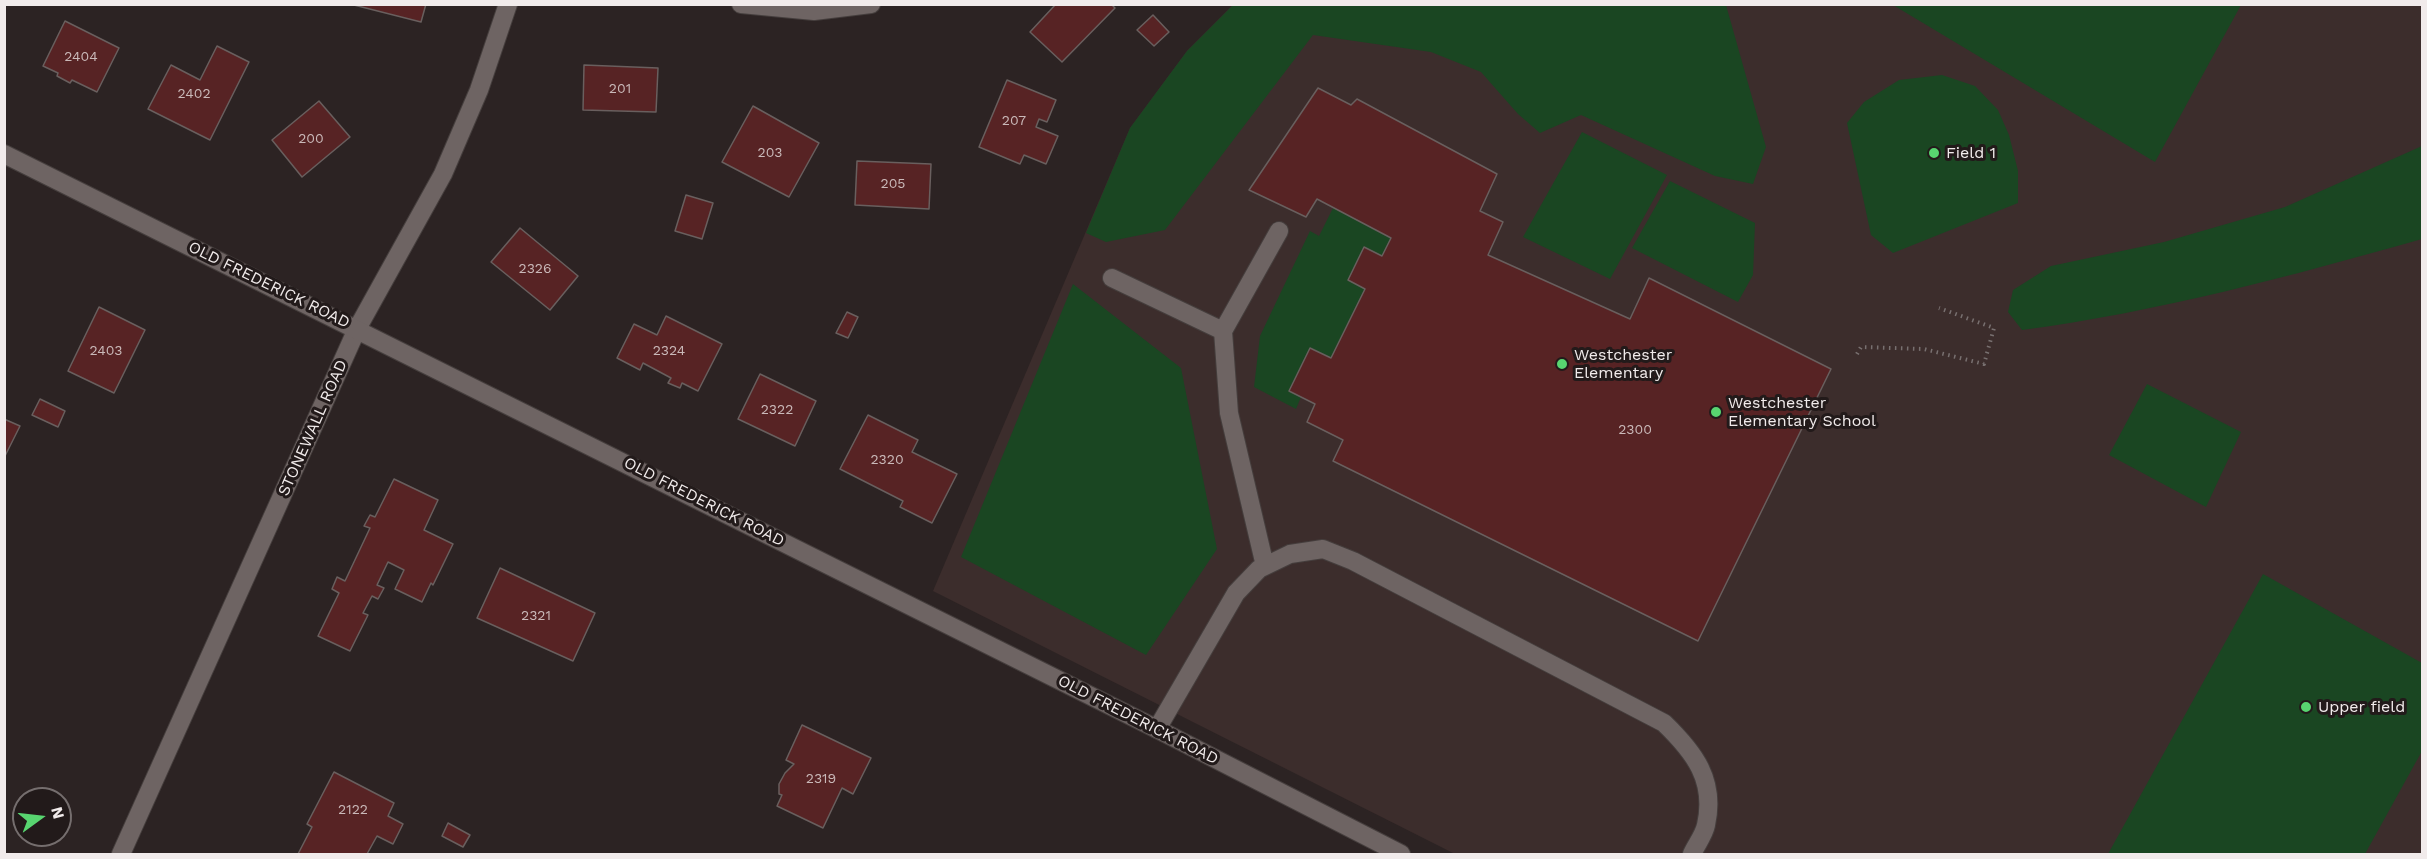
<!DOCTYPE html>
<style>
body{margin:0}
#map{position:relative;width:2427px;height:859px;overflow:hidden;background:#2c2323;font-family:"Work Sans",sans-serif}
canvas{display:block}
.frame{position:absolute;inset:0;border:6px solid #f1ebeb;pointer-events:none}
.north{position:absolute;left:12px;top:787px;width:60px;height:60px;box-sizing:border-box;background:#221a1a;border:2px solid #756e6e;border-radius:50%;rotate:75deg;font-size:16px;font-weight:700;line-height:24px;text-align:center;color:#f1ebeb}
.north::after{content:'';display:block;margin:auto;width:21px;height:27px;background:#58d570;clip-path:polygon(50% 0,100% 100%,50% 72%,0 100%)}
</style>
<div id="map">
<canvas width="2427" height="859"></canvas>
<div class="frame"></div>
<div class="north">N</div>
</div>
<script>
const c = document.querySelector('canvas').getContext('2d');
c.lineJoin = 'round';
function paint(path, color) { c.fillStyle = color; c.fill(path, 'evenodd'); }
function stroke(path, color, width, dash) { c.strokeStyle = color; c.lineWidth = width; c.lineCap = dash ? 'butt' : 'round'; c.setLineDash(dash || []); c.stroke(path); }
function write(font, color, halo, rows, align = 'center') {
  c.font = font + ' "Work Sans",sans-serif'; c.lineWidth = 6; c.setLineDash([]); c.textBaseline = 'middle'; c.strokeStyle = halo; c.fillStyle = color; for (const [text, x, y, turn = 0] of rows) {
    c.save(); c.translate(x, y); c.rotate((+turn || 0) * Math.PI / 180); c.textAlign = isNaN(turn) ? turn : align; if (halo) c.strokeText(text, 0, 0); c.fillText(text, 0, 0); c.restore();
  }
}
const built = new Path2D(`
 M1233,5H2422V854H1455L933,591L1130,128L1187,51Z`);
const green = new Path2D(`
 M1233,5H1726L1766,147L1753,184L1715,176L1581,115L1540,133L1518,114L1481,72L1431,52L1313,35L1165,230L1106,242L1086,233L1130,128L1187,51Z
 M1893,5H2241L2155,162Z
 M1942,75L1975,86L1998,110L2009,135L2018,171V203L1893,253L1871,235L1847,123L1864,102L1899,80Z
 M1582,132L1667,175L1610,279L1523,237Z
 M2422,146V239C2291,276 2158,312 2022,330L2008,312L2013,290L2051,266L2164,242L2285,207Z
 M1670,181L1755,223L1753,275L1738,302L1632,248Z
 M1333,208L1391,238L1382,256L1364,247L1365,289L1331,358L1310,348L1289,391L1301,397L1296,409L1254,387L1260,336L1310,231L1319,236Z
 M1073,284L1181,368L1217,549L1146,655L961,557Z
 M2147,384L2241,432L2206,507L2109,455Z
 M2263,574L2422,663V751L2365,854H2108Z`);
const building = new Path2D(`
 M350,4H426L421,22Z
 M1056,4H1111L1115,8L1062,62L1030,32Z
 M1153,15L1169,32L1154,46L1137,30Z
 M65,21L119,48L97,92L72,80L70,83L57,76L58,73L43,66Z
 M217,46L249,62L210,140L148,109L171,65L200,80Z
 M584,65L658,68L656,112L583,110Z
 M1007,80L1056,100L1047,122L1039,119L1036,127L1058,136L1046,164L1024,155L1020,164L979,147Z
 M1318,88L1351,105L1357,99L1497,174L1480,211L1503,222L1488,255L1630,319L1649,278L1831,369L1698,641L1333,461L1343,440L1307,422L1315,404L1289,391L1310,348L1331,358L1365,289L1348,280L1364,247L1382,256L1391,238L1317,199L1306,217L1249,190Z
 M319,101L350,137L302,177L272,140Z
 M753,106L819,143L789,197L722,162Z
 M857,161L931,164L929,209L855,205Z
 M686,195L713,203L702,239L675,231Z
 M520,228L578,276L550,310L491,262Z
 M99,307L145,330L114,393L68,371Z
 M847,312L858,317L848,338L836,333Z
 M666,316L722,344L698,391L682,383L680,388L668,383L671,378L643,363L640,370L617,358L634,324L657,335Z
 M760,374L816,401L795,446L738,419Z
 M40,399L65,411L58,427L32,415Z
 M868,415L918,440L912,452L957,474L932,523L900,507L903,501L840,469Z
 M4,419L20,426L4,458Z
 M394,479L438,500L424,530L453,544L433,585L431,583L422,602L395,589L404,570L388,562L377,585L384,588L378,599L372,596L363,613L368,615L350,651L318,636L339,593L332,589L337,577L345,581L370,528L364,526L370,515L375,517Z
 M500,568L595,613L573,661L477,618Z
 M802,725L871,758L853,794L842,788L823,828L777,806L782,795L779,794V784L785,773L794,764L786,760Z
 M334,772L394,803L388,816L403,824L393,844L377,836L367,854H298L312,827L307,824Z
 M448,823L470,835L463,847L442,836Z`);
const path = new Path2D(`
 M1857,354L1861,347L1924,349L1984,364L1994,328L1939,308`);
const lane = new Path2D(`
 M1112,278L1223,331
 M1265,566L1229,413L1223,331L1279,231
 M1157,729L1236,593L1259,569L1290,554L1323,549L1353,561L1664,723C1694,752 1716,780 1706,825C1704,835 1696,845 1692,854`);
const street = new Path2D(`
 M741,4L814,11L871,4
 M121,854L357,329L443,174L479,90L508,4`);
const secondary = new Path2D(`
 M4,154L1157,729L1401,854`);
const markers = [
 [1934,153,6,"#58d570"],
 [1562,364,6,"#58d570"],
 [1716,412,6,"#58d570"],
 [2306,707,6,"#58d570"]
];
const numberNames = [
 ["2404",81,57],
 ["201",620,89],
 ["2402",194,94],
 ["207",1014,121],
 ["200",311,139],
 ["203",770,153],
 ["205",893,184],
 ["2326",535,269],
 ["2403",106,351],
 ["2324",669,351],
 ["2322",777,410],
 ["2300",1635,430],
 ["2320",887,460],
 ["2321",536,616],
 ["2319",821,779],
 ["2122",353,810]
];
const poiNames = [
 ["Field 1",1946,153],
 ["Westchester",1574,355],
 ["Elementary",1574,373],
 ["Westchester",1728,403],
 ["Elementary School",1728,421],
 ["Upper field",2318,707]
];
const streetNames = [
 ["OLD FREDERICK ROAD",269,285,26],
 ["STONEWALL ROAD",313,428,-66],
 ["OLD FREDERICK ROAD",704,502,27],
 ["OLD FREDERICK ROAD",1138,720,27]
];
paint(built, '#3c2d2c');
paint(green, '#1a4622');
paint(building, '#572324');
stroke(building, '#695f5e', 1.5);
stroke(lane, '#453e3d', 20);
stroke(street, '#453e3d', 20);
stroke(secondary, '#453e3d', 20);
stroke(path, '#787070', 4, [1.5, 4.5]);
stroke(lane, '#6e6463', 18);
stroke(street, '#6e6463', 18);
stroke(secondary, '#6e6463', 18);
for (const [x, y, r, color] of markers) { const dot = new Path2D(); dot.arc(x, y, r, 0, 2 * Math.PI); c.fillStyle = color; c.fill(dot); stroke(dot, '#221a1a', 2); }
write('14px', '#cab9b9', null, numberNames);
write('16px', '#f1ebeb', '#221a1a', poiNames, 'left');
write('16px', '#f1ebeb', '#221a1a', streetNames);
</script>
